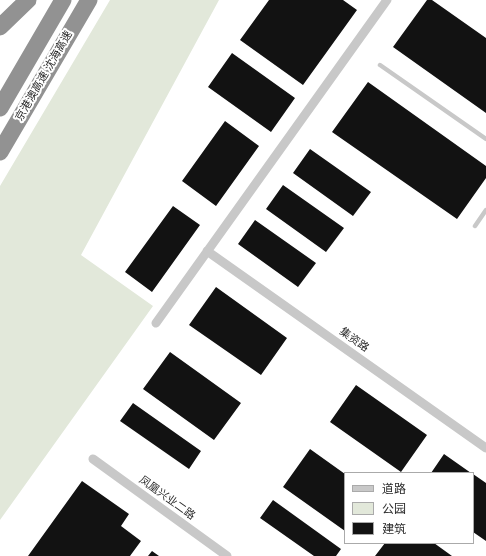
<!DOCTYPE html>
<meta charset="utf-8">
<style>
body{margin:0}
#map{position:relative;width:486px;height:556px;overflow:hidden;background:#fff;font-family:"Open Sans","Noto Sans SC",sans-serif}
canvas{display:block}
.legend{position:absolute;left:344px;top:472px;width:130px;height:72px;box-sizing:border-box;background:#fff;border:1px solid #aaa;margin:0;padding:5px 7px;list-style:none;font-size:12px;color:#2b2b2b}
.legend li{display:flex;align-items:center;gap:8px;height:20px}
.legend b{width:20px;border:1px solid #aaa}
</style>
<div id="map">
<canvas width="486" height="556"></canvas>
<ul class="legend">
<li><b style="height:5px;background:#c8c8c8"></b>道路</li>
<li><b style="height:11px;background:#e2e8da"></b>公园</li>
<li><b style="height:11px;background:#121212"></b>建筑</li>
</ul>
</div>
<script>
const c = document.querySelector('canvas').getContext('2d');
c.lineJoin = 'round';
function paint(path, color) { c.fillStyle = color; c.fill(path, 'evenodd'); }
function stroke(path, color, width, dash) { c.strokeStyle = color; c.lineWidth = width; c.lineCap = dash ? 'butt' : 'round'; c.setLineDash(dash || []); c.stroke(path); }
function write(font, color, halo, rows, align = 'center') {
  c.font = font + ' "Open Sans","Noto Sans SC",sans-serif'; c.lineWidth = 4; c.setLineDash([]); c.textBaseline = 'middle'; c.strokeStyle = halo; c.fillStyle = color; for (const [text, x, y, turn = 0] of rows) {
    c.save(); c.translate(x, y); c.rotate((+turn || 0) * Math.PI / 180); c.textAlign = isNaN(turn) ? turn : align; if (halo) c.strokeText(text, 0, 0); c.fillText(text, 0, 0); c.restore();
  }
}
const green = new Path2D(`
 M110,0H219L81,255L153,306L0,520V186Z`);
const building = new Path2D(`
 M269,0H343L357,10L303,85L240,40Z
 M427,0H432L486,38V113L393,47Z
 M232,53L295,98L271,132L208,87Z
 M368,82L486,166V178L457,219L332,132Z
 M225,121L259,146L216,206L182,181Z
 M310,149L371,192L353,216L293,173Z
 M283,185L344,228L326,252L266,209Z
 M173,206L200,225L152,292L125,272Z
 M255,220L316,263L298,287L238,244Z
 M216,287L287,338L261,375L189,325Z
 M170,352L241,403L214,440L143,389Z
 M356,385L427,435L401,472L330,422Z
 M133,403L201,451L189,469L120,421Z
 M310,449L345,474V531L283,487Z
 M444,454L471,473H431Z
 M473,474L486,483V541L473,532Z
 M82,481L129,514L121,526L141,541L130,556H28Z
 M273,500L341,549L336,556H314L260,518Z
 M385,543H434L452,556H375Z
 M152,551L159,556H148Z`);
const service = new Path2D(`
 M380,65L486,139
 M475,226L486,210`);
const minor = new Path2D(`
 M207,251L486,448
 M156,323L387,0
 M93,459L227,556`);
const motorway = new Path2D(`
 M0,27L28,0
 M0,108L63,0
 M0,152L89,0`);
const streetNames = [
 ["京港澳高速 沈海高速",44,76,-60],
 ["集资路",354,340,35],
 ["凤凰兴业二路",167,498,36]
];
paint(green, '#e2e8da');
paint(building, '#121212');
stroke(service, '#c8c8c8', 4.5);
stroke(minor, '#c8c8c8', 9);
stroke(motorway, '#929292', 17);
write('11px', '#2b2b2b', '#fff', streetNames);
</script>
